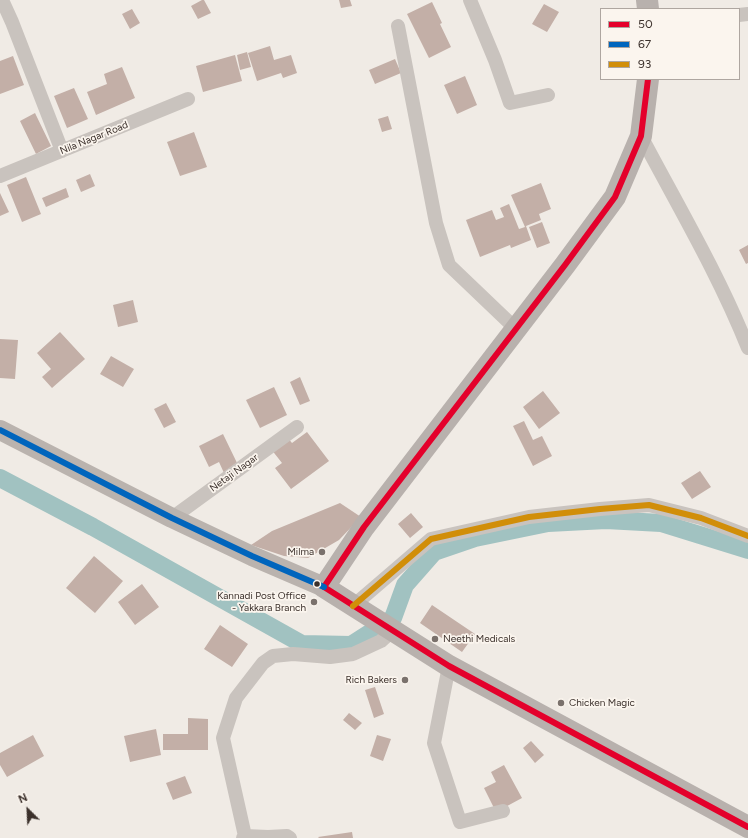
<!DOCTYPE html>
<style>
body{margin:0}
#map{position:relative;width:748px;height:838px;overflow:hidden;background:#f0ebe5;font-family:Figtree,sans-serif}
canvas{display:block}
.legend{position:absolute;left:600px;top:8px;width:140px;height:72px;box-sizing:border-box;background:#fbf5ee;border:1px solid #aea6a0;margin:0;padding:5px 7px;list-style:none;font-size:12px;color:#3b302b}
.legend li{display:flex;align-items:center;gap:8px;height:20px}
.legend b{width:20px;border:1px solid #aea6a0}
.north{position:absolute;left:8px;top:790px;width:40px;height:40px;-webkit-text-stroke:3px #fbf5ee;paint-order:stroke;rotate:336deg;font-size:11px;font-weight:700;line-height:16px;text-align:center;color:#3b302b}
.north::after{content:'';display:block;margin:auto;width:14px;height:18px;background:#3b302b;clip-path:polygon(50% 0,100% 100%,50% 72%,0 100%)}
</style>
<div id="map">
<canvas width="748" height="838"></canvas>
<ul class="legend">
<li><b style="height:5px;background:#e4002b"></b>50</li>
<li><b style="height:5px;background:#0065bd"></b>67</li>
<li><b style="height:5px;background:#d18e09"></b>93</li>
</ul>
<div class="north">N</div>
</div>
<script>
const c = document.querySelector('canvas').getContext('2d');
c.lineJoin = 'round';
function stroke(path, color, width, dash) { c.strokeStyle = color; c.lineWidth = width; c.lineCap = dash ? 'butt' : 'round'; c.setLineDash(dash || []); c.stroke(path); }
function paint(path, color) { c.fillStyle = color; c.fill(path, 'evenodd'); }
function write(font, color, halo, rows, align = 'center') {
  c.font = font + ' Figtree,sans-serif'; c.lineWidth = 3.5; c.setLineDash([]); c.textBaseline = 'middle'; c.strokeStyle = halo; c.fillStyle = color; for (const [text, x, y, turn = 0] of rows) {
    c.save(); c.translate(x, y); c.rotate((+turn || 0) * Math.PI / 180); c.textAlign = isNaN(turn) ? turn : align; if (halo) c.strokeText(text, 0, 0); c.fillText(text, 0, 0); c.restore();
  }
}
const canal = new Path2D(`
 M0,478L93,527L302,644L351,645L393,618L405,585L434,552L475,538L548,523L606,520L661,523L748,550`);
const building = new Path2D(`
 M202,0H204L211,13L198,19L191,6Z
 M339,0H350L352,6L341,8Z
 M432,2L442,23L440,24L451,47L429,58L407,14Z
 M544,4L559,12L547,32L532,24Z
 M132,9L140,23L130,29L122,14Z
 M270,46L274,60L291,55L297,73L283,78L281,73L257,81L248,53Z
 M247,52L251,67L240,70L237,55Z
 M235,55L242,81L203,92L196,66Z
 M13,56L24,85L0,94V61Z
 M395,59L401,73L375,84L369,70Z
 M122,67L135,98L96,115L87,92L107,84L104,74Z
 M465,76L477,105L457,114L444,85Z
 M74,88L88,119L67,128L54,96Z
 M35,113L51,146L36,154L20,121Z
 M388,116L392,129L382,132L378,119Z
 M194,132L207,167L180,176L167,142Z
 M90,174L95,186L81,192L76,180Z
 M26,177L41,214L22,222L7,185Z
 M541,183L551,209L539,214L541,220L526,226L531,240L511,248L510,245L480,257L466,220L492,210L496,220L504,217L500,208L509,204L519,229L525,227L511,195Z
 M66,188L69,197L46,207L42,198Z
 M0,193L9,212L0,216Z
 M542,222L550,243L537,248L529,227Z
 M748,245V263L746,264L739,250Z
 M133,300L138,322L118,327L113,305Z
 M60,332L85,359L52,388L42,377L51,369L37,353Z
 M0,339L18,340L15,379L0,378Z
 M111,356L134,369L123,387L100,374Z
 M300,377L310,401L300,405L290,382Z
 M274,387L287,415L260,428L246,400Z
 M543,391L560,413L539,429L523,407Z
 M166,403L176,422L164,428L154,409Z
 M524,421L533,440L542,436L552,456L533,466L513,426Z
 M307,432L329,461L291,489L275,468L282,463L271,449L287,437L292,443Z
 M223,434L238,465L224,473L219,462L209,467L199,446Z
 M700,471L711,487L692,499L681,483Z
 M340,503L361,517L339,540L308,558L284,556L251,545L272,531Z
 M411,513L423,527L410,538L398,524Z
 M94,556L123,581L95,613L66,588Z
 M142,584L159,607L135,625L118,602Z
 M432,605L475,634L462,652L420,623Z
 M220,625L248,644L232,667L204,649Z
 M375,687L384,714L374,718L365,690Z
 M349,713L362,723L355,730L343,720Z
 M188,718L208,719V750H163V734H188Z
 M156,729L161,755L130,762L124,736Z
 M33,735L44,756L7,777L0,765V753Z
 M377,735L391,739L383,761L370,756Z
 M531,741L544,755L535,763L523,748Z
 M504,765L522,798L496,812L484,788L496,782L491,772Z
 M185,776L192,793L173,800L166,783Z
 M352,832L353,838H319L318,837Z`);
const street = new Path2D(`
 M2,0L12,22L62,151
 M470,0L495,60L510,103L548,95
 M739,15L748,14
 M398,26L436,223L449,265L516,329
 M641,136C678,206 719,275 748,348
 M0,176L188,99
 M172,518L297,427
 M353,606L431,539L529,517L600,509L649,505L701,518L748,536
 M449,666L434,743L460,822L503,811
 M245,836L268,837L287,836L290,838
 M243,838L245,836L223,738L236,698L263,663L273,656L293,654L330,657L353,654L381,641L392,631`);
const secondary = new Path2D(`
 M0,430L172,518L252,556L324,587`);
const primary = new Path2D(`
 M647,0L648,9
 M648,79L641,136L615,197L565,265L364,527L324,587L449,666L748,827`);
const bus1 = new Path2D(`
 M648,79L641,136L615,197L565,265L364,527L324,587L449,666L748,827`);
const bus2 = new Path2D(`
 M0,430L172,518L252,556L324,587`);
const bus3 = new Path2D(`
 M353,606L431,539L529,517L600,509L649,505L701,518L748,536`);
const markers = [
 [322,552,4,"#7a716c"],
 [317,584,3.5,"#3b302b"],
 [314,602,4,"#7a716c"],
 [435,639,4,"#7a716c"],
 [405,680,4,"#7a716c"],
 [561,703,4,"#7a716c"]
];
const streetNames = [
 ["Nila Nagar Road",94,138,-22],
 ["Netaji Nagar",234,473,-36]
];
const poiNames = [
 ["Milma",314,552],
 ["Kannadi Post Office",306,596],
 ["- Yakkara Branch",306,608],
 ["Neethi Medicals",443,639,"left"],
 ["Rich Bakers",397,680],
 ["Chicken Magic",569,703,"left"]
];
stroke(canal, '#a1c2c1', 18);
paint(building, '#c3afa7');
stroke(street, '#c9c3be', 14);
stroke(secondary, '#bab3ae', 20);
stroke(primary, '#b8b1ad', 22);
stroke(bus1, '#e4002b', 6);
stroke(bus2, '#0065bd', 6);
stroke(bus3, '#d18e09', 6);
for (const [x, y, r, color] of markers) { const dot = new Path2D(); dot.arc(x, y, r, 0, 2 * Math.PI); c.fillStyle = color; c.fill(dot); stroke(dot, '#fbf5ee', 1.5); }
write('10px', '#3b302b', '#fbf5ee', streetNames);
write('10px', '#3b302b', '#fbf5ee', poiNames, 'right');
</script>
